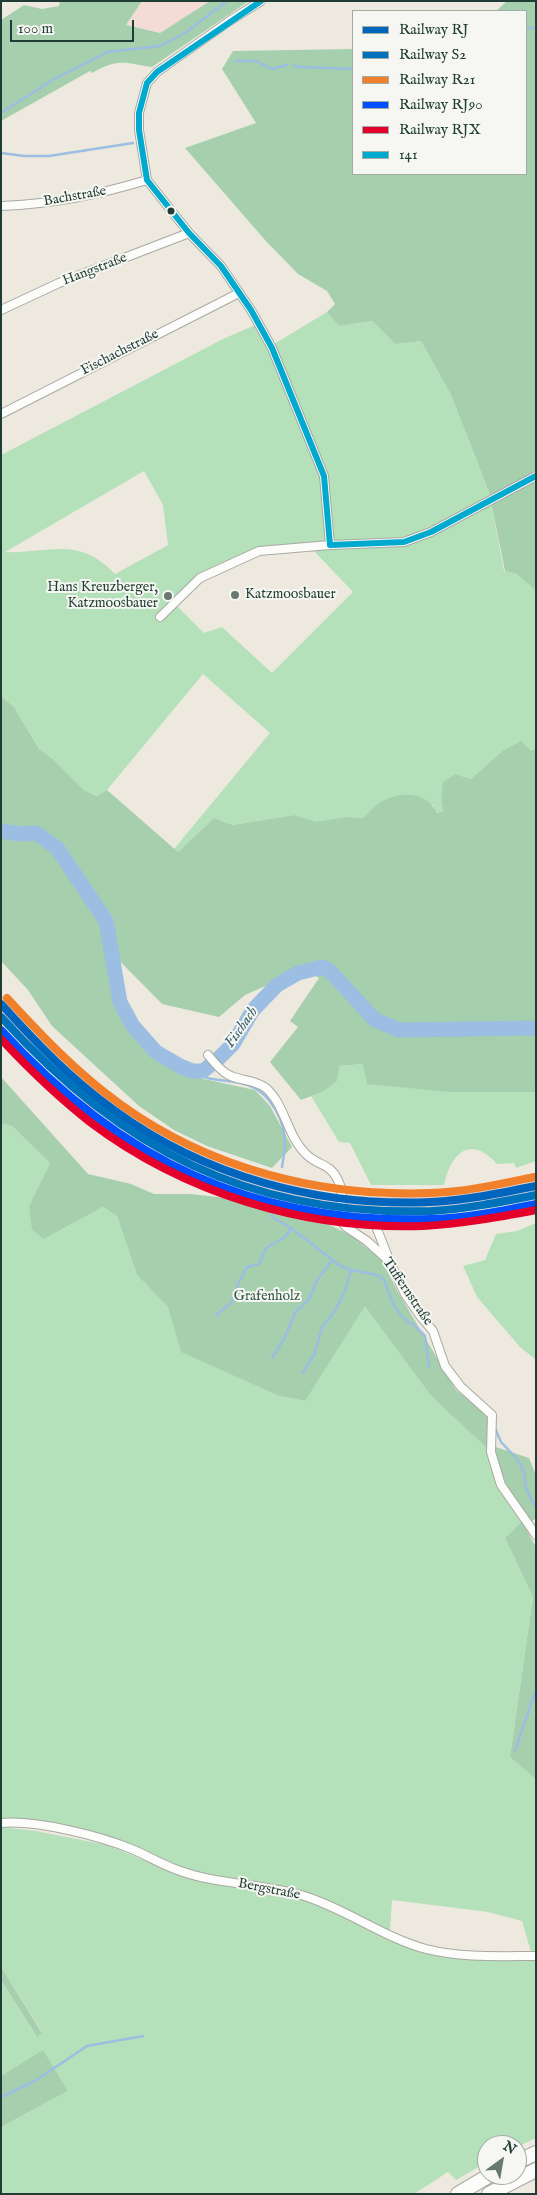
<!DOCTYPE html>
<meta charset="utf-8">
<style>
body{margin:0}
#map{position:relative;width:537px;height:2195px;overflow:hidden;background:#eee9df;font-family:"IM FELL English",serif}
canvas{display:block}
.frame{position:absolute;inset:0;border:2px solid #1f3d34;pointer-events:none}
.legend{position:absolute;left:352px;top:10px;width:175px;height:165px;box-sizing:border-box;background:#f6f6f2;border:1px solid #a0aca6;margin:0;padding:6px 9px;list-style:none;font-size:15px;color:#1f3d34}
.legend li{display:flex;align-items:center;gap:10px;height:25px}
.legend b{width:25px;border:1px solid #a0aca6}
.north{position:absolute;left:477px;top:2135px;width:50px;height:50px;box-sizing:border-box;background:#f6f6f2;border:1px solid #a0aca6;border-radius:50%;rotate:32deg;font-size:14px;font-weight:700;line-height:20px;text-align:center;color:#1f3d34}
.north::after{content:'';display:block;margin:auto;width:18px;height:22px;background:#677970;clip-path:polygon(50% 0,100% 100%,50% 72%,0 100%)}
.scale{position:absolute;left:10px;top:20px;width:124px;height:22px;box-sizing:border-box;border:2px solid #1f3d34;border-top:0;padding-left:6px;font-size:15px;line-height:18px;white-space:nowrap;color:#1f3d34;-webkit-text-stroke:4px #f6f6f2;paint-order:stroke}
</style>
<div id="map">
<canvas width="537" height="2195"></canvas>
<div class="frame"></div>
<ul class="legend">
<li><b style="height:6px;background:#0065bd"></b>Railway RJ</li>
<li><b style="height:6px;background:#0072bc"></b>Railway S2</li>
<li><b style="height:6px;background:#f0812a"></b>Railway R21</li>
<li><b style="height:6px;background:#0050ff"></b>Railway RJ90</li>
<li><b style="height:6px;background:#e4002b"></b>Railway RJX</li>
<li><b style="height:6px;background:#00a9ce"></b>141</li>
</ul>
<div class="north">N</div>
<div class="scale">100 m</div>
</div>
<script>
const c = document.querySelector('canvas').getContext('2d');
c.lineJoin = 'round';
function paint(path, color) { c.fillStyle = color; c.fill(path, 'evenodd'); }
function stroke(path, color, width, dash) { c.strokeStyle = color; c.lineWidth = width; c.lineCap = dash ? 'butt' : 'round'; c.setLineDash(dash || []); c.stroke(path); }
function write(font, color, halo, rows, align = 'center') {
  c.font = font + ' "IM FELL English",serif'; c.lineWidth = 4; c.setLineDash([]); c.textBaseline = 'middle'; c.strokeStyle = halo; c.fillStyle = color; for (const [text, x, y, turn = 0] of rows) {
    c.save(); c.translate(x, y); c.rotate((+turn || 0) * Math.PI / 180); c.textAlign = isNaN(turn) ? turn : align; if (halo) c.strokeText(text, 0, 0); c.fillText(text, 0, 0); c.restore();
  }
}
const built = new Path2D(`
 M142,1H210L160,33L126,25Z`);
const industrial = new Path2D(`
 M1,994L51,1049L95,1088L155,1130L220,1162L261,1176L336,1195L385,1197H441L495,1189L536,1179V1197L456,1212L382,1214L350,1212L335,1209L330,1210L285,1200L234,1185L186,1167L162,1155L135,1139L84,1103L28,1050L1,1021Z`);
const green = new Path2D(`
 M327,312L339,326L372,321L395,344L421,341L451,395L489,492L504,571L517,573L536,591V748L531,751L501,752L471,779L455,774L444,782L441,798L443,811L436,813L433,805L378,804L363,818L347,817L316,823L294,815L233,825L214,818L178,852L174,849L270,733L203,674L107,790L98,796L84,790L54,760L39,749L14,707L1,696V455L223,339L255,325L269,347ZM144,471L163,505L168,545L115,574C77,535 51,554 5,552ZM312,549L353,592L272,673L222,627L204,633L177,606L198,584L261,553Z
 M363,1064L451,1092H536V1161L516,1168L514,1163L497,1164C470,1134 451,1153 444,1185H371L350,1143L339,1142L311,1096L324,1091L339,1066Z
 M1,1123L12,1126L50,1163L29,1206L44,1239L103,1207L117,1216L137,1275L168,1307L182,1352L279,1396L304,1401L365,1305L431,1396L495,1456L521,1522L505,1538L533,1597L510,1757L536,1776V1953L531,1952L522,1921L488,1912L392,1900L390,1931L314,1895L212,1876L187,1869L120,1842L1,1820Z
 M536,1223V1360L520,1347L477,1297L463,1266L485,1260L496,1234L517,1231Z
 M1,1827L36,1831L107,1845L166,1869L312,1902L423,1951L536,1960V2138L517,2147V2145H487V2162L456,2180L448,2172L414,2194H1V2127L68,2091L43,2051L1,2076V1980L36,2036L42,2032L1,1967Z`);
const forest = new Path2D(`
 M60,1H142L126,25L160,33L210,1H249L152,67C123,63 119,58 92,73L90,71L1,121V20L24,5L42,9L59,6Z
 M507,1H536V591L517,574L505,571L489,492L451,395L421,341L395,344L372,321L339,326L327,312L335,304L327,291L298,274L265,240L185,148L256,123L222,69L233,51L353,49V174H526V11H496Z
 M1,696L14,707L39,749L54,760L84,790L97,796L107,790L178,852L214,818L233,825L294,815L316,822L347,817L363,818C368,814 372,807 378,804C398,791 426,790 437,813L443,811L441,798L443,782L455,774L471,779L501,752L521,741L531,751L536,748V1092H451L367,1084L363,1064L339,1066L337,1081L324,1091L301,1100L270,1062L298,1027L290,1021L319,978L304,969L245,995L219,1017L162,1004L103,944L132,1027L153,1055L190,1076L255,1090L270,1106L292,1147L272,1168L207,1146L174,1130L139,1106L52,1026L28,990L1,961Z
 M1,1077L88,1174L131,1184L154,1194H191L234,1199L295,1216L318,1219L352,1236L382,1260L398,1292L456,1390L487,1415L493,1446L529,1458L536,1475V1518L525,1527L536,1547L535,1778L510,1757L533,1597L505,1538L521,1522L495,1456L431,1396L365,1306L305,1401L279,1396L181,1352L168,1307L137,1275L117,1216L103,1207L44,1239L32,1230L29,1206L50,1163L12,1126L1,1123Z
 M1,1967L42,2033L37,2037L1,1980Z
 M43,2050L68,2091L1,2127V2076Z`);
const stream = new Path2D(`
 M526,30L532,27L536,29
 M236,61H256L272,69L287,65
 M294,65L299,67L353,69
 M1,113L51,81L107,52L160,46L185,33L227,1
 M1,153L24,156H49L133,143
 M192,1071C209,1083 228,1078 248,1085C271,1093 285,1121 285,1144C285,1151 283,1160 282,1167
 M271,1206L272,1217L291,1228L339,1265L351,1270L377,1275L384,1280L394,1306L402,1317L415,1326L425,1336L429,1367
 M216,1315L231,1303L238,1284L247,1267L259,1264L266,1248L286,1236L291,1228
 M272,1358L284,1339L296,1311L309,1300L316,1282L332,1260
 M303,1373L315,1353L322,1327L335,1311L345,1291L351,1270
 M495,1428L501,1442L517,1459L524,1472L526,1489L536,1508
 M515,1750L536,1690
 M1,2097L35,2081L87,2046L143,2036`);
const river = new Path2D(`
 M1,831L20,834L36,833L57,848L106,921L120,1002L133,1026L156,1052L180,1066L192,1071H203L219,1058L233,1044L253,1010L277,985L298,973L322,967L330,971L375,1020L399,1030L536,1028`);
const street = new Path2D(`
 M261,1L231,20L157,72L147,83L139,113V130L147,180L189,233L221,266L251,310L272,348L324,476L330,545
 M1,206C53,204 97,195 147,180
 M1,310L59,283L189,233
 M1,414L239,293
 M160,617L200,578L259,551L330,545L404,542L431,532L536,476
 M208,1055C214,1062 219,1069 227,1074C238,1081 254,1079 266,1088C285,1105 287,1135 305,1153C319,1168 331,1161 340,1185C344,1195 340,1210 340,1220L346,1227L367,1241L390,1262L405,1294L421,1317L433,1331L445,1366L461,1387L492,1415L491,1452L501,1485L536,1535
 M386,1218L379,1223L377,1229L388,1257
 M1,1823C37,1820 101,1836 134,1850C148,1856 161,1864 175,1869C215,1885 260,1883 301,1895C345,1908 384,1938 426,1949C462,1958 500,1956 536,1956`);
const highway = new Path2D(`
 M517,2162L536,2153
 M458,2194L490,2175
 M489,2194L536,2170`);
const bus1 = new Path2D(`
 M261,1L157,72L147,83L139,113V130L147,180L189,233L221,266L251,310L272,348L324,476L330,545
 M330,545L404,542L431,532L536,476`);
const rail1 = new Path2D(`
 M1,1004C36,1043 72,1080 114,1110C205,1177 319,1207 431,1202C467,1200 501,1193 536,1186`);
const rail2 = new Path2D(`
 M1,1017C120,1149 251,1217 431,1211C466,1209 501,1202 536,1195`);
const rail3 = new Path2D(`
 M7,998C42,1036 78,1074 120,1104C210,1169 320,1197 430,1193C465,1192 500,1184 534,1177`);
const rail4 = new Path2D(`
 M1,1030C120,1160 254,1225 431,1219C467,1218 501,1211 536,1204`);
const rail5 = new Path2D(`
 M1,1039C29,1069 58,1097 90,1122C184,1193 305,1230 423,1226C461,1224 499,1217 536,1210`);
const markers = [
 [171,211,4.5,"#1f3d34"],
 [235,595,5,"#677970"],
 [168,596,5,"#677970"]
];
const streetNames = [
 ["Bachstraße",75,197,-10],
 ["Hangstraße",95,270,-21],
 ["Fischachstraße",120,353,-27],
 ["Tuffernstraße",407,1292,56],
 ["Bergstraße",269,1890,11]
];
const poiNames = [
 ["Hans Kreuzberger,",158,588],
 ["Katzmoosbauer",158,604],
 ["Katzmoosbauer",245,595,"left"]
];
const parkNames = [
 ["Grafenholz",267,1297]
];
const waterNames = [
 ["Fischach",242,1028,-55]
];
paint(built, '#f3dbd6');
paint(industrial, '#dfd1d1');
paint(green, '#b5e1ba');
paint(forest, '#a6cfad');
stroke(stream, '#9bbee2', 2.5);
stroke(river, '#9bbee2', 15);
stroke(street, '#a8a9a2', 10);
stroke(highway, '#a8a9a2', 16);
stroke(street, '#fcfcfa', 8);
stroke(highway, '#fcfcfa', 14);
stroke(bus1, '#00a9ce', 6);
stroke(rail1, '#0065bd', 8);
stroke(rail2, '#0072bc', 8);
stroke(rail3, '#f0812a', 8);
stroke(rail4, '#0050ff', 8);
stroke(rail5, '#e4002b', 8);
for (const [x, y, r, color] of markers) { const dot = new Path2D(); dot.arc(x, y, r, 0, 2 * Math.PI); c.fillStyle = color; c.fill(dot); stroke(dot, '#f6f6f2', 2); }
write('14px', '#1f3d34', '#f6f6f2', streetNames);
write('14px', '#1f3d34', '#f6f6f2', poiNames, 'right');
write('14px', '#345c49', '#f6f6f2', parkNames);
write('italic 15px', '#395e69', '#f6f6f2', waterNames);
</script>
